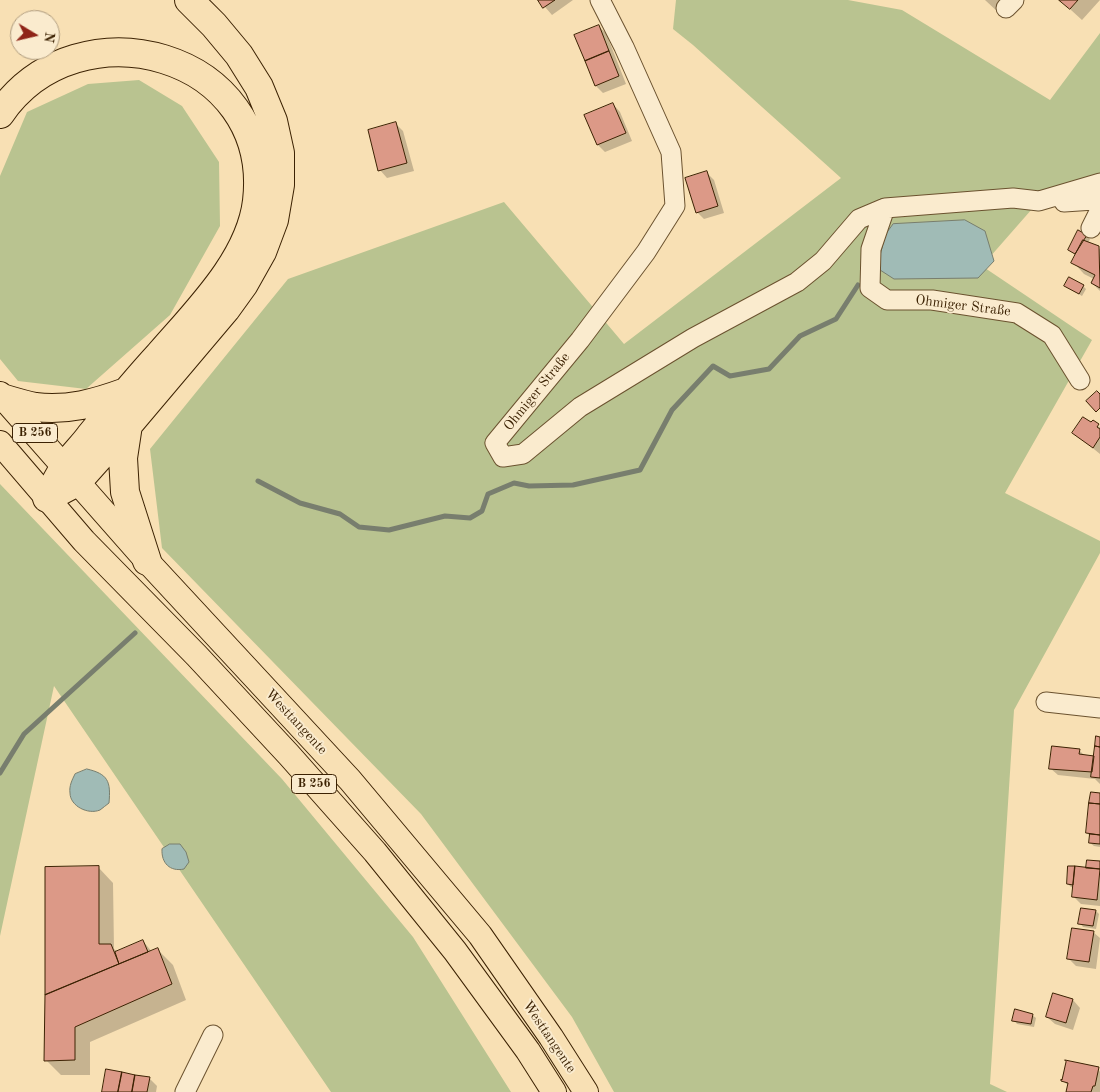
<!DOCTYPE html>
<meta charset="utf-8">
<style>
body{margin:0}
#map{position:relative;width:1100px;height:1092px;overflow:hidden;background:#f8e0b4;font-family:"Old Standard TT",serif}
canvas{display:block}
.north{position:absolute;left:10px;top:10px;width:50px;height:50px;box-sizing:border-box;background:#faebce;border:1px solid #ae9b7d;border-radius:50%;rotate:99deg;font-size:14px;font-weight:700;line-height:20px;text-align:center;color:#3c2203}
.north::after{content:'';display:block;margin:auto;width:18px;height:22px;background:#8f2418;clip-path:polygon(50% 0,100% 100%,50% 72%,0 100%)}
</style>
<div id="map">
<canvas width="1100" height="1092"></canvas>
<div class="north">N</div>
</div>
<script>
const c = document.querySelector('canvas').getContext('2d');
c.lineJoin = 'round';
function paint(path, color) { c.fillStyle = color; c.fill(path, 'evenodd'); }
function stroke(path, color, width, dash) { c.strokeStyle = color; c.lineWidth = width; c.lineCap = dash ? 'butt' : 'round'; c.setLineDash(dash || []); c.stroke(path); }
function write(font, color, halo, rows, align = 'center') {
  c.font = font + ' "Old Standard TT",serif'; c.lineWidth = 4; c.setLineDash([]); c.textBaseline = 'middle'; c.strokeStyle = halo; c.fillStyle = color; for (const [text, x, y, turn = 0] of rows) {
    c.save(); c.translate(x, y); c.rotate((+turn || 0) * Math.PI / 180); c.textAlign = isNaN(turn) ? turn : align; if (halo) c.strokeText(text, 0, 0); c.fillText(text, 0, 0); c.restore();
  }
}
const green = new Path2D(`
 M676,0H848L902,10L1050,100L1100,33V178L1039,201L982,266L1092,340L1005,493L1100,541V553L1014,710L990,1084L1007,1092H614L572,1017L421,814L162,548L150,449L288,279L504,202L624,344L841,178L693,45L673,29Z
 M139,80L182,106L219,162L220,226L170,315L86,389L18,381L0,359V176L27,112L88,84Z
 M0,484L282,779L413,937L511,1092H331L54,686L0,936Z`);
const water = new Path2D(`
 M965,220L985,231L994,261L978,278L894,279L877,268L885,235L893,224Z
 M87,769C108,774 111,781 109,803C106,805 103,808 100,810C88,815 70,806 70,793C69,786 72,780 75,774Z
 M170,844H180L186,852L189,862L184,869C170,872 161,863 162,849Z`);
const shadow = new Path2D(`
 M539,0H573L552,15Z
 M985,0H1013L1000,14Z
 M1060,0H1100L1082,20Z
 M598,26L606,33L626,84L603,93L596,86Z
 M613,104L620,112L632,141L605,152L598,145L586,116Z
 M396,124L403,131L414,171L387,178L380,170Z
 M707,173L714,180L724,213L704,219L697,212Z
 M1087,236L1090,239L1088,243L1100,249V291L1092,283L1094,279L1084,274L1073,262L1076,255L1069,250Z
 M1065,286H1083L1086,289L1082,296Z
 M1091,424L1100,427V454L1074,433Z
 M1100,738V784L1095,779L1058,775L1050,768L1079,750L1085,756L1095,757Z
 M1100,795V834L1094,833V835L1100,836V847L1094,846L1090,843L1091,837L1087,833Z
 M1100,862V906L1081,904L1074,897V888L1071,887L1068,884L1070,867L1089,869Z
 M98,867L113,883L114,949L118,952L143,941L152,952L158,950L173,965L186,1000L90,1042V1075H61L46,1060V868Z
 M1096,911L1099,914L1096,929L1083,927L1080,923Z
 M1093,932L1100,938L1096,969L1076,966L1069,959Z
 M1054,995L1073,1000L1080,1008L1073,1030L1055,1024L1047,1017Z
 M1032,1015L1036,1018L1034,1027L1017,1024L1014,1020Z
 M1098,1069L1100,1072V1092H1068L1069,1086L1063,1081Z
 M149,1078L157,1086L156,1092H103Z`);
const stream = new Path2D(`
 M258,481L300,503L340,514L359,527L389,530L445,516L470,518L482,511L488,494L514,483L529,486L573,485L640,470L672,410L713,366L730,376L769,369L800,336L836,319L858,285
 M0,773L24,734L135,633`);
const building = new Path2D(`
 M538,0H555L543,8Z
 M1059,0H1078L1070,9Z
 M599,25L609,51L585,61L574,35Z
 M609,51L619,76L595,86L585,61Z
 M613,103L626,133L597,145L584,115Z
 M396,122L407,163L378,171L368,130Z
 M707,171L718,206L696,213L685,178Z
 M1078,230L1087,235L1075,254L1068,250Z
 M1083,240L1099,246L1100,288L1091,283L1095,275L1071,263Z
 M1069,277L1084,285L1079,294L1064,286Z
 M1097,391L1100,394V408L1096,412L1086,401Z
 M1083,417L1091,422L1093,420L1099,424L1097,427L1100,429V437L1093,448L1072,433Z
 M1096,736L1100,737V747L1095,746Z
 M1052,746L1080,749L1079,754L1094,756L1092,772L1049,769Z
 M1095,746L1100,747V778L1091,777Z
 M1091,792L1100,793V804L1089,803Z
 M1089,803L1100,804V835L1086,833Z
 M1090,834L1100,835V844L1089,843Z
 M1087,860L1100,861V869L1086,868Z
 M99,866V944H111L119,964L45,995V867Z
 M1068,866H1075L1073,885L1067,884Z
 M1075,866L1100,869L1097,900L1072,897Z
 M1081,908L1096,910L1093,926L1078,924Z
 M1072,928L1094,931L1089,962L1067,959Z
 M143,940L148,952L119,964L115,952Z
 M158,948L172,984L75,1027V1060L44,1061L45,995Z
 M1053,993L1073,999L1066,1023L1046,1017Z
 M1015,1009L1033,1014L1031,1024L1012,1021Z
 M1065,1060L1099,1067L1095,1086H1093L1091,1092H1066L1068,1083L1061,1081V1079L1062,1080L1066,1062Z
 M106,1069L122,1072L118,1092H102Z
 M122,1072L135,1075L132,1092H118Z
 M135,1075L150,1077L147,1092H132Z`);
const minor = new Path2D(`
 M600,0L624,47L671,152L675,206L646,252L580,340L495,443L503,457L523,454L580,407L693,338L797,282L823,261L859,219L885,208L871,249L870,288L887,300H932L1017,313L1052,335L1080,380
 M1006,8L1014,0
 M1064,202L1094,200L1100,201
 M885,208L1013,198L1039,201L1100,183
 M1091,228L1100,210
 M1046,702L1100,708
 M185,1092L213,1035`);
const major = new Path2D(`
 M0,394L147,561L350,780L480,935L551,1037L586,1092
 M0,443L84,541L197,656L289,755L375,852L455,951L528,1051L554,1092`);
const highway = new Path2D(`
 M0,114C78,0 274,53 257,201C250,260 196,312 159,355C135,381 113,408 90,436C82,447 71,457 64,468C58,477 53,488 47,498
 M5,399C15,402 25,405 35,407C68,411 96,403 126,392
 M128,425L123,458L125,492L147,561
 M47,498L77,482L128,425L226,309L244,284L262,252L274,220L280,185V153L273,121L259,87L239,55L214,25L189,0`);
const shields = [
 [35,433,45],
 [314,784,45]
];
const shieldNames = [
 ["B 256",35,433],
 ["B 256",314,784]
];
const streetNames = [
 ["Ohmiger Straße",963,306,7],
 ["Ohmiger Straße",537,392,-51],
 ["Westtangente",296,722,47],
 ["Westtangente",549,1037,56]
];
paint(green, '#b9c390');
paint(water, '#a0bbb6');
stroke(water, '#787e6e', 1);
paint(shadow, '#0003');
stroke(stream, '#787e6e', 5);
paint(building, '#dc9987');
stroke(building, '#3c2203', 1);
stroke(minor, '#6b522f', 21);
stroke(major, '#3c2203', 26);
stroke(highway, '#3c2203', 30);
stroke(minor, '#faebce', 19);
stroke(major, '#f8e0b4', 24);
stroke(highway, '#f8e0b4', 28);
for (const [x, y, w] of shields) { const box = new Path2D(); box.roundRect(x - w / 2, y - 9.5, w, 19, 4); c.fillStyle = '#faebce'; c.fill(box); stroke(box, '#3c2203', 1); }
write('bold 12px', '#3c2203', null, shieldNames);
write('14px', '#3c2203', '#faebce', streetNames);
</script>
